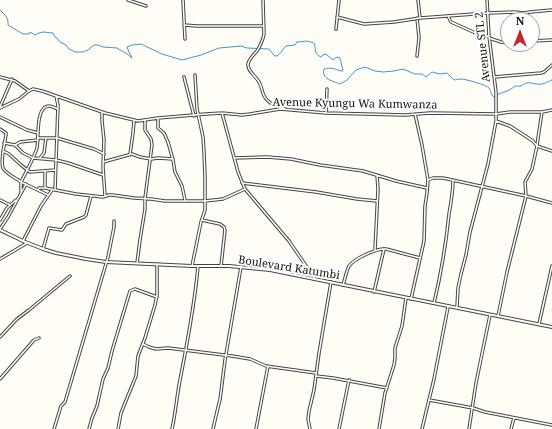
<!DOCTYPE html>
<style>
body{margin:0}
#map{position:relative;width:552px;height:429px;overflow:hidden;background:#fffdf5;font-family:"Noto Serif",serif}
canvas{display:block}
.north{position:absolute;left:500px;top:12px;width:40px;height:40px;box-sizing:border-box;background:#fff;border:1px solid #a0a0a0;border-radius:50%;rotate:0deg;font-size:11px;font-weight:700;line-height:16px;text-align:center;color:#111}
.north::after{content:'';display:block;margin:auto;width:14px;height:18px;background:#c4262e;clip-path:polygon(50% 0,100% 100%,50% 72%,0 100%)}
</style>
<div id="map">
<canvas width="552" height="429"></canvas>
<div class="north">N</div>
</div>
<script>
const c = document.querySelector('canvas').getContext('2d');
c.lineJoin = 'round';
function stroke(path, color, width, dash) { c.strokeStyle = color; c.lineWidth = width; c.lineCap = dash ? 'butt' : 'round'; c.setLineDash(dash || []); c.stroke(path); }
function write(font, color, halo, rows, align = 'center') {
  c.font = font + ' "Noto Serif",serif'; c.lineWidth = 4; c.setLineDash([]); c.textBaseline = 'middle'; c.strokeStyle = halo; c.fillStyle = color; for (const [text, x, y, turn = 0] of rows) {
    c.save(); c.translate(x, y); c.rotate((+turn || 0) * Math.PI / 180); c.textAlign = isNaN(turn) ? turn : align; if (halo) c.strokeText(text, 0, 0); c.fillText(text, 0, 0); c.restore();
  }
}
const stream = new Path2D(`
 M0,10L6,16L8,21V25L23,34H29L30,32L35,35L39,33L43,32L53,33L55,37L57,38L60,42L66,45L69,49L75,52H83L88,50L94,45H98L103,47L117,48L127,54L132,58L129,52L127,47L132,45L141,44L162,54L182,60L201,55L219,48L241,46L247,48L269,49L275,56H277C281,53 283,49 286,46L295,45L297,42L307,41L314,43C316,48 314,53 319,56L321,57L323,55L326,54L333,60L337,57L340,58L343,71H341C335,69 331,67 324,69C321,79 333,81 340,84L347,80L356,70L365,67L375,71L383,72L394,71L403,69L415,74H422L426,77L432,72L440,74L447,73L454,80C456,80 458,79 461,79C465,79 487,85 489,88C492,92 490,94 494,97C500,92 509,92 515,86C523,87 522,84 527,83C530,82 534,84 537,84C543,85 547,82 552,80`);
const minor = new Path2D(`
 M128,0L146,6
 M183,0L185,39
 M263,0L264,34C263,40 260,46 257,51C254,54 249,59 248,64C247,71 256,76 259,82C263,88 261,95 268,101C272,105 279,107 285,109
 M418,0L420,18L488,13L515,12L524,13L530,12L552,10
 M523,14V20
 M448,16L451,22L480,35L489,36
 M337,17L364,24L394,22L420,18
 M184,25L197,26H263
 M336,29L339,0
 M489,38L501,42L508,43
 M532,41L552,40
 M417,56L419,38L417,18
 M0,77L15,81L29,91
 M184,77L194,116
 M494,77L541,73L544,72L552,65
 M0,107L12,79
 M0,108L19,99L29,91L33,89L42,91L105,113L138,121L158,118L206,114L222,113L242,115L250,114L280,109L326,113L405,115L430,113L496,114L510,112H542L552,110
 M102,112V121L104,140L103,167L105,196
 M222,113L238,172L245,189L289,241L315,279
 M326,113L327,89
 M0,117L27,130L38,133
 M158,118V128L164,133L168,142L173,160L175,172L182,186L185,200
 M496,121L510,126L533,141L537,146L552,151
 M0,129L6,133V135C5,142 0,161 3,168C6,174 16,178 21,182V191
 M38,138H57L94,149L104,154
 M4,143L15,145L20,142L38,140
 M15,145L23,153L33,158L56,160L68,163L103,175
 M3,151L9,154L21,165L30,172L55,170
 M130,154L133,133L134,121
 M40,158L44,153L46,138
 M234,158L267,157L291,159L320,165L363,171L396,181L427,188
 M103,162L132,154L140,157L151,159L158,158L173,159
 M428,180L433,178H443L526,196L552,203
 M242,183L316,192L357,199L377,201
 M45,188V171
 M38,190L39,188H45L76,194L103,197L109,195H112L134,198L151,199L165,201H205L223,199L245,189
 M55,190L58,105L56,96
 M48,195L21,182C27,170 33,160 37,148C39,140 35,106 49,106C52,106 55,108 58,109
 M0,200L10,205
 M0,220L7,208L16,200
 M202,220L220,224L224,227L225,230L221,266
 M0,229L8,217L26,184
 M23,241L41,206L52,190
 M43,249L49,228L62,230L66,224L84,217L86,215L91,196
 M375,250L378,189L377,175
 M0,259L27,243
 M137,263L140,240L145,209V198L152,145L151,139L145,130V121
 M192,266L201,222L205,210V176L204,152L203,137L197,109L195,75
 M343,285C345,279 346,272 349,266C354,259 376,248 386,249L420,258
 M374,292L384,249
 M411,299L424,241L425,206L427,193L428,180L422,145L415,114
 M434,303C441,274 446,244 449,214C451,203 453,192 453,180
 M457,307L458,288L461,274L466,255L470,232L488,164L496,121V92L489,36L487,0
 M498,316L507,272L526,196L525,182L532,169L537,146L538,138L542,112
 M539,324L552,266
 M0,337L17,319L29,310L70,276
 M143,344L149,347L156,349L168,348L232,356L250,359L266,366L316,373
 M316,376L333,378L387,388
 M0,379L34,340L39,338
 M429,400L473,408L485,412L552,425
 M54,429L61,406L65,402L108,257L114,227V221
 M89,429L92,418L97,406L103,379L108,368L112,351L130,291L135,289L157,297
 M118,429L121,413L136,376L138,356L145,338L155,305L157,295V264
 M172,429C176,411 177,393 181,375C188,339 195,303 198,266
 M213,429L219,403L220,400L225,360L241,267
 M256,429L268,366
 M310,429L308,419L309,411L314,390L319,353L331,282
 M339,429L349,380
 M379,429L385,393L394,365L395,358V348L402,326L406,298
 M422,429L434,379L448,307
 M469,429L476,383L490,315
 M511,429L514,418`);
const tertiary = new Path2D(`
 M0,230L23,241L43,249L56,253L86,259L106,262L192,266H229L270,270L552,327`);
const streetNames = [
 ["Avenue STL 2",483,47,-96],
 ["Avenue Kyungu Wa Kumwanza",355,104,1],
 ["Boulevard Katumbi",289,268,9]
];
stroke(stream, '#3f96cf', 1);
stroke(minor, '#444', 3.5);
stroke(tertiary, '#444', 4);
stroke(minor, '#fff', 1.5);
stroke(tertiary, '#fff', 2);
write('11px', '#111', '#fff', streetNames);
</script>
